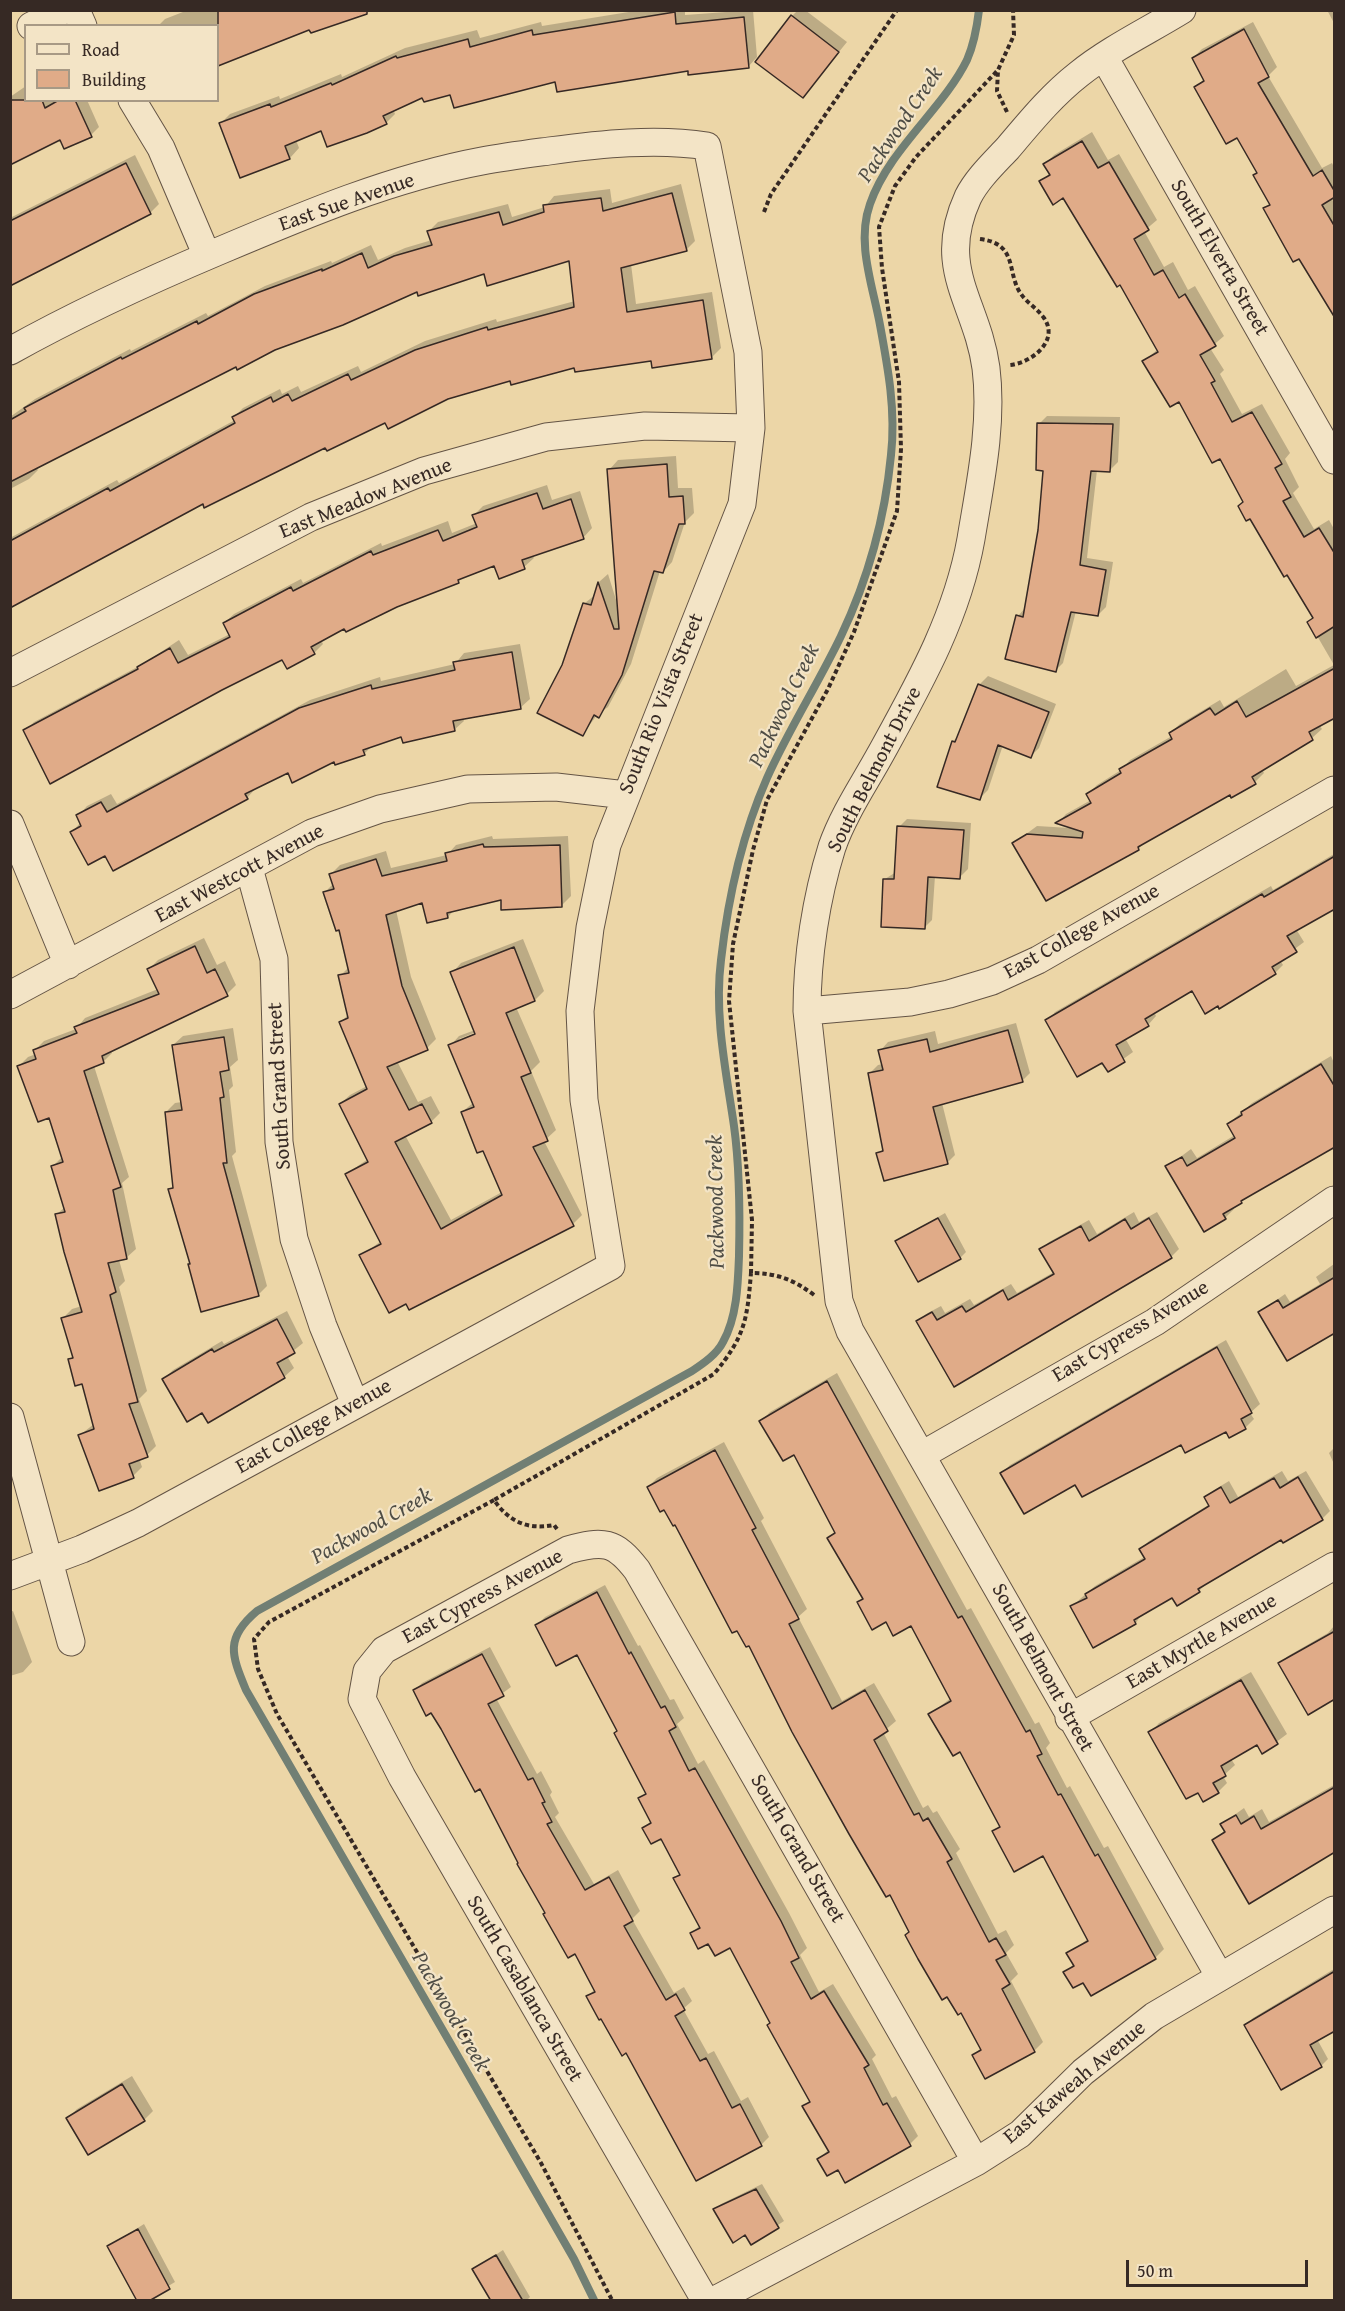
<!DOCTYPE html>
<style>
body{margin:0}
#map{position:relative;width:1345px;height:2311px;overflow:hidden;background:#ecd6a7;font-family:"Gentium Book Plus",serif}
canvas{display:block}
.frame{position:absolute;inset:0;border:12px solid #362924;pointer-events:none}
.legend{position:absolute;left:24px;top:24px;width:195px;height:78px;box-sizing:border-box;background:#f3e4c6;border:2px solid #a79985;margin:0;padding:8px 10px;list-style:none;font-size:18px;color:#362924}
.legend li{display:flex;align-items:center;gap:12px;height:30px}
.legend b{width:30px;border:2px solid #a79985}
.scale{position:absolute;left:1126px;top:2260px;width:182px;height:27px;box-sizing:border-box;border:3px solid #362924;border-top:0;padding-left:8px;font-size:18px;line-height:21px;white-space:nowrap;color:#362924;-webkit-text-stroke:4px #f3e4c6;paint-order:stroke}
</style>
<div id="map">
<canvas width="1345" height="2311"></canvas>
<div class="frame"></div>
<ul class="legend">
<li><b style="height:8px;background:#f3e4c6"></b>Road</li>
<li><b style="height:16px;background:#e0ab88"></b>Building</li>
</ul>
<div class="scale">50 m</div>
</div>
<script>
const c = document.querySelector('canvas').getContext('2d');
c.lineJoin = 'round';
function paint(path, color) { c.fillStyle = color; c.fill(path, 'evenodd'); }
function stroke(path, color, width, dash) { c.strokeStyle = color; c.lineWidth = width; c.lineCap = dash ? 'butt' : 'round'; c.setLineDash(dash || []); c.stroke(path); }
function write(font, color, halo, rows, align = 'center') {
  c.font = font + ' "Gentium Book Plus",serif'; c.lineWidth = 4.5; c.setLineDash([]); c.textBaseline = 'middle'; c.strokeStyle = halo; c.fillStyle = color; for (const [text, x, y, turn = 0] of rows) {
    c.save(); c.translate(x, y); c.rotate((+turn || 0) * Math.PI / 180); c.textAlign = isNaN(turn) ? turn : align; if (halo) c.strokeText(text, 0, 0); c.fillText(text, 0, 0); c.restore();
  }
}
const shadow = new Path2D(`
 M188,10H375L311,31L310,28L218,65V26H158L165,19Z
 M641,10H685V15L753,10L757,57L748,67L556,80L423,95L393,109L395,114L386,123L322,129L296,140L299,148L290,158L240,176L221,123L230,114L279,96L280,99L341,74L342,77L405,48L477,30L480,38L541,22L542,26Z
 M798,10H805L847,42L803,96L792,16Z
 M1327,10H1334V23Z
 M1253,22L1277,67L1268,76L1322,168L1332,163L1334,167V196L1331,197L1334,203V315L1300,257L1265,209L1270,203L1258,172L1237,136L1196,87L1204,79L1193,58L1202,49Z
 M26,86V100H87L99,127L91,135L65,147L61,138L10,164V97Z
 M1092,132L1108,160L1119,154L1157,220L1144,231L1164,267L1173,262L1188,290L1195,286L1224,336L1210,348L1224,370L1220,374L1242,414L1262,404L1290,453L1285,459L1299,487L1293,493L1314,529L1329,520L1334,529V716L1319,725L1322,729L1312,738L1262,769L1264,773L1255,782L1147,841L1138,849L1014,843L1037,826L1070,828L1058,823L1066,814L1091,800L1088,794L1097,785L1121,770L1130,760L1172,736L1170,733L1180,724L1220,700L1224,707L1286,669L1296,686L1334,665L1309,622L1314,617L1221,457L1180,400L1144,361L1158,349L1120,283L1064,196L1041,182L1050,173L1045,164L1054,155Z
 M135,155L159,204L150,213L10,285V218Z
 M681,184L695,241L686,250L631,264L636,304L712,292L721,348L712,357L576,366L511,379L448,398L326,446L203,502L10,608V538L117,480L119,483L235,420L234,417L243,408L280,389L282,394L298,386L301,392L358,366L361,372L425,341L496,319L497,322L575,301L570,259L485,272L417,290L237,365L37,468L38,470L29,479L10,489V417L35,399L130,349L131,351L206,313L208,316L265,286L331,261L332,263L371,245L378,260L405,248L432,240L429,231L438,222L508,204L512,217L545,207L554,196L610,189L612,203Z
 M1047,416L1120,417L1118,462L1110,470H1097L1087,558L1113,562L1106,607L1098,615L1076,611L1063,663L1055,671L1018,616L1026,607L1039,530L1045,469L1039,424Z
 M676,456L678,488H692L694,513L685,522L672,562L663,572L660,571L631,664L608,707L597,715L583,734L564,666L585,603L595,595L599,582L608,574L617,603L609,470L618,460Z
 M547,485L552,500L580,491L592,528L583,538L532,554L534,558L524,567L495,564L464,576L458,582L345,627L321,640L323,644L314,653L283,658L25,731L34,722L143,664L179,640L188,655L230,634L224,623L234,614L301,579L303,583L381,543L382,546L448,521L452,533L477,523L474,515L483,506Z
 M520,644L530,699L520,708L463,718L464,721L454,730L402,735L372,746L364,754L288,771L256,788L247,798L106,854L72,832L81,822L78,816L87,806L111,794L117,804L310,700L380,677L381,681L455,664L464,653Z
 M988,676L1056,704L1039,748L1031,756L1003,745L988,790L980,798L939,786L953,741L959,736L980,684Z
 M907,819L971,823L968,869L960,877L935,876L932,920L924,928L885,879L896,872L899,827Z
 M492,836L493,839L568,836L571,896L561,906L502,898L455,909L448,917L423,901L396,910L411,977L436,1039L427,1048L397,1061L418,1102L431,1096L440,1113L431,1122L405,1135L451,1220L502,1192L484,1149L462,1112L474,1102L450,1046L459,1036L475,1030L452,973L461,963L523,939L544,991L535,1000L516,1007L540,1062L531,1071L556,1130L544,1141L582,1215L573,1224L410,1308L361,1256L381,1241L346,1174L368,1159L340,1104L350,1095L367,1086L341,1022L349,1014L340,976L349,967L340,928L325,892L334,883L331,874L340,865L386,851L391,868L447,855L456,845ZM481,1030L482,1032L459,1042V1039Z
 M1334,854V907L1296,929L1304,942L1280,960L1283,965L1275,973L1193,989L1154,1012L1156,1016L1148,1025L1125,1038L1133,1052L1108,1070L1103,1061L1047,1021L1055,1012L1271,886L1273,890Z
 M204,938L217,965L225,961L236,985L227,994L111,1050L112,1053L103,1062L94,1066L129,1177L122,1183L136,1249L126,1258L119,1260L125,1281L119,1287L147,1391L139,1399L156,1446L147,1455L139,1458L142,1467L133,1476L80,1435L94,1424L83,1382L69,1360L74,1355L63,1318L72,1309L82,1306L57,1214L65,1207L52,1167L62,1157L50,1116L19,1066L28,1057L36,1054L35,1050L44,1041L76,1029L85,1018L158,989L149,969L158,960Z
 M1016,1023L1030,1073L1022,1081L942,1103L955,1155L947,1163L878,1154L884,1148L870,1073L878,1065L883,1064L880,1051L888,1042L935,1031L938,1044Z
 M233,1028L238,1060L230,1067L233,1086L229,1090L236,1152L232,1156L267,1286L258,1295L191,1263L170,1190L174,1186L166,1112L175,1103L182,1102L173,1045L183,1036Z
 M1331,1056L1334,1063V1145L1248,1195L1233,1206L1234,1209L1225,1218L1167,1167L1191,1149L1197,1158L1235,1135L1228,1124L1252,1103Z
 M1134,1212L1139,1222L1157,1212L1179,1249L1171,1257L954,1385L918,1322L926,1314L941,1306L945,1313L970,1299L974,1305L1011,1284L1017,1293L1054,1272L1041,1250L1049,1242L1089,1220L1097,1234Z
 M945,1213L966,1252L960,1258L897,1241Z
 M1334,1264V1322L1260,1312L1285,1294L1290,1302L1320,1284L1316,1277Z
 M287,1311L303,1343L287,1356L294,1368L284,1377L203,1411L164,1379L173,1370L222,1341L224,1344Z
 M1226,1340L1260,1404L1250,1413L1254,1419L1245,1428L1227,1430L1181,1443L1076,1483L1002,1473L1010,1465Z
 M837,1373L967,1610L971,1608L1035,1724L1039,1722L1050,1743L1046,1748L1067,1788L1070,1786L1104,1848L1108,1846L1164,1949L1155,1958L1084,1981L1065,1972L1074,1964L1068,1954L1089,1938L1044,1854L994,1831L1001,1824L961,1750L930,1714L951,1698L911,1624L887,1620L859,1602L863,1598L829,1538L836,1532L794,1453L761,1421L770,1412Z
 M724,1442L764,1518L761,1521L807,1609L798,1617L842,1701L874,1683L896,1721L883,1732L923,1808L928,1805L933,1813L937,1811L960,1849L956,1853L998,1934L1006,1930L1014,1945L1006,1953L1018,1974L1011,1981L1043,2042L1034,2051L974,2055L982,2047L962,2011L910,1931L749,1644L676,1523L648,1487L657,1478Z
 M1334,1448V1464L1329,1453Z
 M1282,1471L1288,1481L1306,1471L1330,1511L1322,1519L1281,1538L1207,1583L1199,1591L1172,1596L1142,1613L1136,1623L1093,1646L1072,1607L1080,1599L1095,1586L1146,1556L1141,1549L1149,1541L1210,1504L1206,1497L1214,1490L1229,1481L1238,1497Z
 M605,1585L638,1646L640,1645L670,1700L674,1699L684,1718L677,1724L698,1764L704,1760L789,1913L807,1948L800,1955L819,1992L833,1984L876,2055L872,2059L892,2098L896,2096L918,2136L910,2144L838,2167L819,2159L829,2149L804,2106L810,2100L731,1946L709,1942L691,1934L700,1925L675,1879L681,1873L661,1837L644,1828L652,1820L640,1799L647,1792L619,1730L577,1653L537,1625L545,1617Z
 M13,1611L32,1662L23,1672L10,1676V1612Z
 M1334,1626V1685L1280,1664L1288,1656L1328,1633Z
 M490,1647L511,1687L496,1698L537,1774L541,1771L552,1792L550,1795L559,1813L555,1817L594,1884L618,1870L640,1911L632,1919L674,1993L684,1987L692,2001L683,2009L708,2054L714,2051L741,2101L748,2097L769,2137L761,2145L697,2179L627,2051L588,1996L595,1989L575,1952L547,1913L480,1787L443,1728L414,1691L422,1683Z
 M1251,1672L1287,1734L1263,1752L1258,1743L1231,1759L1235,1765L1223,1776L1227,1783L1218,1792L1150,1733L1159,1723Z
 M1334,1785V1849L1214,1840L1225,1830L1222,1824L1244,1808L1249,1817L1262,1809L1269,1822Z
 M1334,1969V2029L1317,2039L1328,2059L1321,2066L1246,2025L1253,2018Z
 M132,2076L153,2111L144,2120L68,2118L77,2109Z
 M762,2184L784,2221L751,2243L746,2233L715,2210L721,2204Z
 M144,2224L175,2282L145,2300L109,2246Z
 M503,2250L530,2297L527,2300H492L474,2269Z`);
const stream = new Path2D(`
 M594,2300L574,2259L456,2053L246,1690C231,1654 225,1638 257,1611L692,1371C704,1363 717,1354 723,1342C737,1317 738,1284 739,1256C740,1213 740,1169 734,1126C726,1071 714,1015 721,960C728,898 742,835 767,778C789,729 818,684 841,636C868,579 885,518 891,455C896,411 888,368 880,325C873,286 856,243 870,204C889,149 943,109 967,60C974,44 977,27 979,10`);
const building = new Path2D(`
 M218,10H367V14L311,33L309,30L218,66Z
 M675,12L676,24L744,17L749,68L688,75V71L557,92L555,82L454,108L450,95L424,102L422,98L383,116L387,124L367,133L327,147L321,131L285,146L290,159L240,178L219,123L270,104L271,107L331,83L332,85L396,56L397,58L468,39L470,47L532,30L533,35Z
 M791,15L839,52L803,98L755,62Z
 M1244,29L1269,77L1258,83L1313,176L1322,170L1335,192V197L1322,205L1335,227V318L1299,259L1293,262L1263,208L1270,205L1253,175L1257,173L1237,138L1226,144L1194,87L1204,81L1192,58Z
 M10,100H42L45,108L59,100H75L92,137L64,149L60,140L10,165Z
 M1082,141L1098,168L1109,162L1149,230L1134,239L1154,275L1163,270L1179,298L1185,294L1216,346L1200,355L1215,381L1211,383L1232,422L1252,412L1282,464L1275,468L1291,497L1283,501L1304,537L1319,528L1335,554V626L1316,638L1307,622L1313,618L1287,575L1284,577L1250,519L1246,521L1238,506L1243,502L1220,459L1212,463L1179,402L1170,407L1142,361L1158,352L1120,285L1117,287L1063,198L1053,205L1039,181L1050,175L1043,164Z
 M126,163L151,214L10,286V221Z
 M672,193L687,251L621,268L627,312L703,300L712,359L652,368L651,361L575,372L574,368L511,385L510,381L448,399L388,429L385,423L327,451L325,448L204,508L203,504L10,608V541L108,488L110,491L235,423L232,417L271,397L273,402L288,394L292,401L348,374L351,380L415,350L487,327L488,330L574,307L569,261L487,286L484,274L418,296L417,292L343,325L275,350L237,370L236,367L10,482V420L26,411L24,408L121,357L122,359L197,321L198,324L254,294L322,269V271L362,253L368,268L394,256L432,245L427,231L499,212L503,225L544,212L543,205L601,198L603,211Z
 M1037,423L1113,424L1110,472L1091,471L1080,565L1106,570L1098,616L1071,612L1056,672L1005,659L1016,615L1023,617L1038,530L1043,471L1036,470Z
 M667,464L669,497L683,496L685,524H679L663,573L654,571L622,675L599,718L594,715L583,736L537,713L562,665L583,603L591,605L598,582L614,629H619L607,469Z
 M537,493L543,509L571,499L584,539L522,560L525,569L499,579L494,566L458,580L459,583L397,607L346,632L344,629L311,647L315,654L287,669L282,660L222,690L50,784L23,730L138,669L137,667L170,648L178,663L230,637L223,623L291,587L293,591L371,551L373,555L438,530L443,541L477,527L472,515Z
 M512,652L521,709L453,721L455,731L403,743L401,737L363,750L365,755L335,765L334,762L292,783L288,773L245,794L248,799L113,871L105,856L88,865L70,832L81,826L76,815L101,802L107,812L299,708L371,685L372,689L455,670L453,662Z
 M1335,668V718L1309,732L1313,740L1252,777L1256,784L1231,798L1230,795L1138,847L1139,850L1046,901L1012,843L1027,834L1082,838L1083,832L1055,823L1091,803L1086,794L1121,773L1119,769L1172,739L1169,733L1210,708L1215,715L1237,701L1246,717Z
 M978,684L1049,712L1031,758L998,745L980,800L937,787L952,741L955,742Z
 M897,826L964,830L960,879L928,877L925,929L881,927L883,879H894Z
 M483,844L484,847L560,845L562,907L501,910V900L447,913L448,918L427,923L422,903L386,915L402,986L428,1050L387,1067L409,1110L422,1104L432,1123L395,1142L441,1229L502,1195L483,1151L477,1153L461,1112L474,1107L448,1045L475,1034L450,972L514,947L535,1001L506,1013L531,1073L521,1077L548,1141L533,1147L574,1226L409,1310L406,1304L389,1313L359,1255L381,1244L345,1174L368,1162L339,1104L367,1089L339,1022L348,1018L338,975L349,973L339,930L336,931L323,892L334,889L329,874L376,859L382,876L447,861L445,853Z
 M1335,856V909L1287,936L1297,952L1272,967L1276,974L1219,1009L1218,1006L1205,1014L1192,991L1145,1019L1149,1026L1116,1045L1125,1062L1108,1072L1102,1063L1077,1077L1045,1020L1262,894L1264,897Z
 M195,946L207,973L215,969L228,996L102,1056L104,1063L84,1071L121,1187L113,1190L127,1259L108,1263L116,1292L110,1295L138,1402L129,1404L148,1457L129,1464L134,1478L99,1491L78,1435L94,1429L82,1384L75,1386L68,1359L73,1358L61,1318L82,1312L64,1252L55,1214L65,1212L51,1166L63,1162L49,1118L38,1122L17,1066L36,1059L33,1050L77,1033L74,1027L159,994L147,969Z
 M1008,1030L1023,1082L933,1107L948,1164L884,1181L876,1153L883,1151L868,1073L883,1070L878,1050L927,1039L930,1052Z
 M224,1037L229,1070L220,1072L224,1097L220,1098L227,1163H223L259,1296L201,1312L188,1264H190L168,1189L173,1188L165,1112L182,1110L172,1045Z
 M1321,1064L1335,1087V1147L1241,1201L1242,1203L1223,1214L1226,1219L1204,1232L1165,1166L1182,1157L1187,1166L1235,1138L1227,1124L1242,1115L1241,1112Z
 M938,1218L961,1259L918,1282L895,1241Z
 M1149,1218L1172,1258L954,1387L916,1321L932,1312L937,1320L962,1306L966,1312L1003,1290L1008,1300L1054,1274L1039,1249L1081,1226L1089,1241L1125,1219L1131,1229Z
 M1335,1277V1333L1287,1361L1258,1312L1278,1300L1283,1308Z
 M277,1319L295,1353L277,1363L285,1378L208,1423L202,1413L187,1422L162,1379L212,1349L214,1352Z
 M1217,1347L1252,1413L1241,1419L1246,1429L1229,1438L1226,1432L1185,1453L1181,1445L1082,1497L1075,1485L1024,1514L1000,1473Z
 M827,1381L958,1618L962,1616L1026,1732L1030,1730L1042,1754L1037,1756L1058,1795L1061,1794L1095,1856L1098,1854L1156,1959L1091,1996L1083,1983L1073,1988L1063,1972L1074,1966L1066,1953L1088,1941L1043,1856L1014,1872L992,1831L1000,1827L960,1752L953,1756L928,1714L951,1701L911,1626L893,1636L886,1622L872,1630L857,1602L863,1599L827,1538L835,1533L794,1455L783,1461L759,1421Z
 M715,1450L756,1528L752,1530L799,1619L789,1624L832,1709L865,1690L888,1731L874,1740L914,1815L919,1813L923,1821L928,1818L952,1859L947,1862L989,1942L996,1938L1006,1955L996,1960L1010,1984L1002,1989L1035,2052L985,2079L972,2055L981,2050L961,2013L958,2015L947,1997L942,2000L918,1959L905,1935L909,1932L890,1895L886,1897L849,1834L792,1732L749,1646L746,1647L737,1631L732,1633L675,1525L673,1526L664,1510L660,1512L647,1487Z
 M1298,1477L1323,1520L1283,1543L1281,1540L1198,1589L1200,1592L1177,1606L1172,1598L1134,1620L1136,1624L1093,1648L1070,1606L1087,1598L1085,1594L1145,1559L1139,1549L1209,1506L1204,1497L1221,1487L1230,1503L1274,1478L1280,1488Z
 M597,1592L629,1654L631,1652L661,1708L665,1706L676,1727L669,1731L689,1771L695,1768L781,1921L799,1958L791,1962L811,1999L824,1991L869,2065L864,2068L883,2105L887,2103L911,2146L845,2183L838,2170L827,2176L817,2159L829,2152L802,2106L810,2102L767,2025L770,2023L730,1948L715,1956L708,1944L698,1949L690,1933L700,1928L673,1878L680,1875L661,1839L651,1844L642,1828L651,1823L638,1798L646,1794L614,1733L617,1731L577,1655L556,1666L535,1625Z
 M1335,1631V1699L1308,1715L1278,1663Z
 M482,1654L504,1696L488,1704L528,1780L533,1778L545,1802L542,1803L552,1822L547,1824L585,1890L609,1877L633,1921L624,1926L666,2000L676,1994L685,2010L675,2016L700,2061L706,2058L732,2108L740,2104L762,2146L696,2181L626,2053L622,2056L601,2019L599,2020L586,1996L595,1992L575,1954L568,1958L543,1914L545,1913L517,1864L518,1863L480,1789L475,1792L441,1729L431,1713L426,1716L413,1690Z
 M1241,1680L1278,1744L1262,1754L1257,1745L1221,1766L1226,1776L1213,1783L1219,1793L1203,1802L1198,1793L1186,1799L1148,1732Z
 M1335,1787V1852L1249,1904L1212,1840L1225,1832L1220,1824L1236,1815L1241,1824L1254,1816L1261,1829Z
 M1335,1971V2031L1310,2045L1322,2067L1281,2090L1244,2025Z
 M122,2084L145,2121L88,2155L66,2118Z
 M756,2189L779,2228L751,2245L745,2235L733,2243L713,2209Z
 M138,2229L170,2289L149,2301H137L107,2246Z
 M496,2255L523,2301H491L472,2269Z`);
const path = new Path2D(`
 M1007,112L997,91L998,70L1014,35L1013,10
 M764,212L771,194L897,10
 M980,239C1019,244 1006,273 1021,294C1027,303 1037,308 1044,318C1060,341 1031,363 1010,365
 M814,1295C794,1280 777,1273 751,1273L752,1220L729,1001L733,944L753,850L767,800L828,689L854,632L897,511L901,449L899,382L882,268L879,227L895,186L916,157L998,70
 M494,1500L269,1622L254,1639L258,1669L277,1714L541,2163L612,2300
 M557,1529L554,1525C528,1530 509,1522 494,1500L714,1374C745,1336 747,1321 751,1273`);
const minor = new Path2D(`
 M76,10L83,26
 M1182,10C1148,31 1110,49 1079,74C1052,95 1030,122 1008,148C994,163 977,179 968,197C935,269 977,302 986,368C993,424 980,484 971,539C957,618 918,686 880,755C864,784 843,815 832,847C816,898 807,957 807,1011L839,1301L850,1331L1220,1977
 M31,26L64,10
 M1104,57L1334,460
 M132,100L161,148L207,256
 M10,351C78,313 148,281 219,251C304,215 391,178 482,161C504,157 527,154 549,151C601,144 656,138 707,146L748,352L751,428L742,504L607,845L590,928L580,1011L584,1100L611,1266L138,1523L82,1549L10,1576
 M10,673L311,517L424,471L546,437L645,426L751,428
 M10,824L68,965
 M249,868L274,959L279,1142L294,1239L323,1326L355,1404
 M10,995L312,833L380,809L468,789L556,787L626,795
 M807,1011L910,1002L949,994L992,981L1038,960L1334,790
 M10,1417L71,1642
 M922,1455L1155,1322L1334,1200
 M1069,1718L1334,1566
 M705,2300L402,1777L362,1699L367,1671L384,1650L568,1550C603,1540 615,1541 637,1570L976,2162
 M715,2300L976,2162L1020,2134L1083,2072L1154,2016L1334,1910`);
const streetNames = [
 ["East Sue Avenue",347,203,-19],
 ["South Elverta Street",1219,258,60],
 ["East Meadow Avenue",366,499,-22],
 ["South Rio Vista Street",662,704,-68],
 ["South Belmont Drive",875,770,-63],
 ["East Westcott Avenue",240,874,-28],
 ["East College Avenue",1082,932,-29],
 ["South Grand Street",280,1086,-93],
 ["East Cypress Avenue",1131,1332,-31],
 ["East College Avenue",314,1427,-29],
 ["East Cypress Avenue",483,1597,-28],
 ["East Myrtle Avenue",1202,1642,-30],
 ["South Belmont Street",1042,1668,61],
 ["South Grand Street",797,1849,60],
 ["South Casablanca Street",524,1989,60],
 ["East Kaweah Avenue",1075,2083,-40]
];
const waterNames = [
 ["Packwood Creek",901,125,-56],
 ["Packwood Creek",785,706,-64],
 ["Packwood Creek",717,1202,-91],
 ["Packwood Creek",372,1527,-29],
 ["Packwood Creek",450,2012,60]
];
paint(shadow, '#0003');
stroke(stream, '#717f74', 8);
paint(building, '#e0ab88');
stroke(building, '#362924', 1.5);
stroke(minor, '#645445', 29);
stroke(path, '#362924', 4, [4.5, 3]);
stroke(minor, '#f3e4c6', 27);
write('21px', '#362924', '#f3e4c6', streetNames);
write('italic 22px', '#4f4d45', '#f3e4c6', waterNames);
</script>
